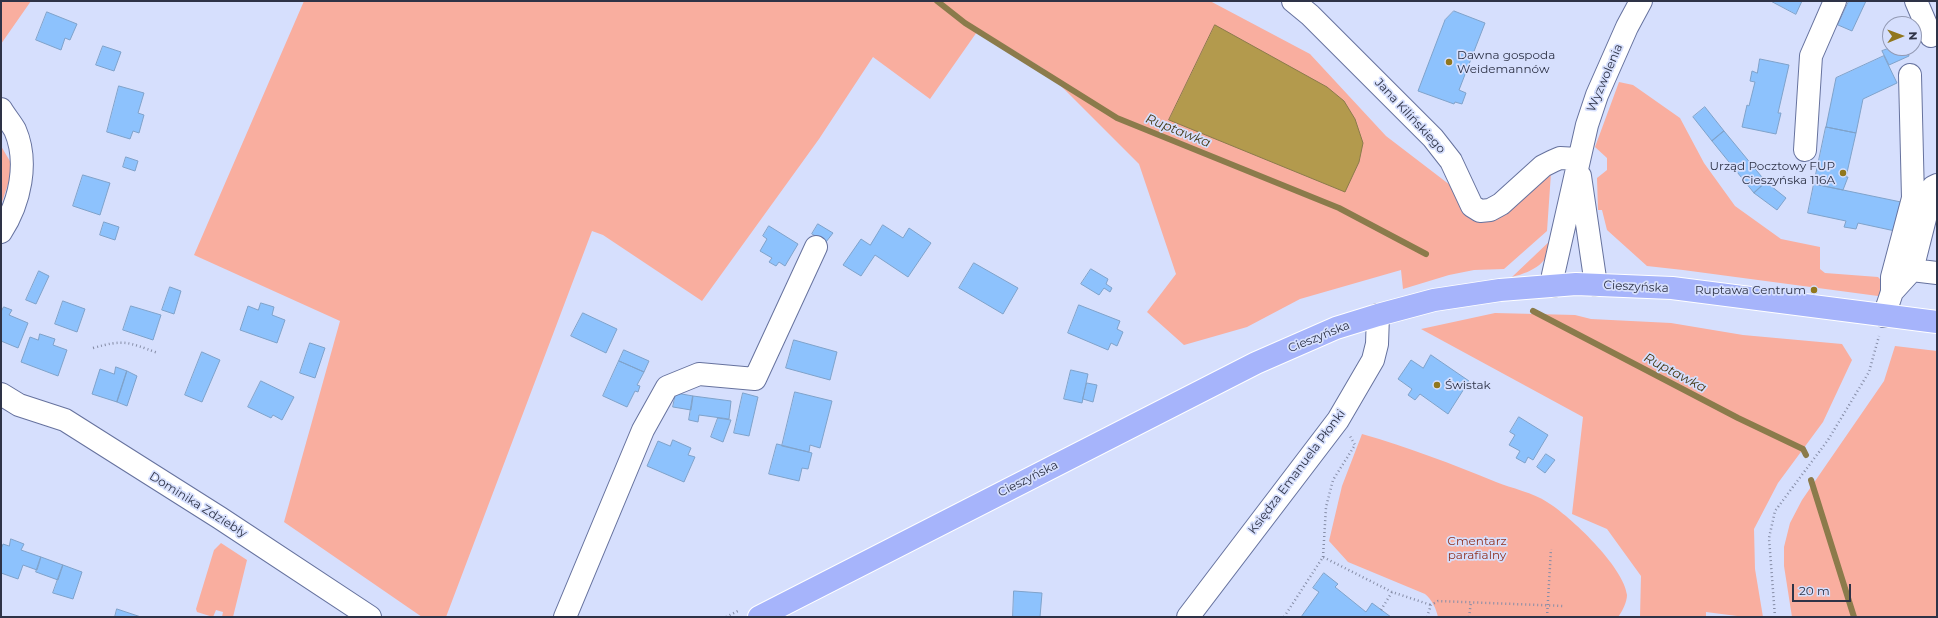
<!DOCTYPE html>
<meta charset="utf-8">
<style>
body{margin:0}
#map{position:relative;width:1938px;height:618px;overflow:hidden;background:#d6dffd;font-family:Montserrat,sans-serif}
canvas{display:block}
.frame{position:absolute;inset:0;border:2px solid #2e3347;pointer-events:none}
.north{position:absolute;left:1882px;top:16px;width:40px;height:40px;box-sizing:border-box;background:#d6dffd;border:1px solid #939ab4;border-radius:50%;rotate:89deg;font-size:11px;font-weight:700;line-height:16px;text-align:center;color:#2e3347}
.north::after{content:'';display:block;margin:auto;width:14px;height:18px;background:#91771d;clip-path:polygon(50% 0,100% 100%,50% 72%,0 100%)}
.scale{position:absolute;left:1792px;top:584px;width:59px;height:18px;box-sizing:border-box;border:2px solid #2e3347;border-top:0;padding-left:5px;font-size:12px;line-height:14px;white-space:nowrap;color:#2e3347;-webkit-text-stroke:3px #d6dffd;paint-order:stroke}
</style>
<div id="map">
<canvas width="1938" height="618"></canvas>
<div class="frame"></div>
<div class="north">N</div>
<div class="scale">20 m</div>
</div>
<script>
const c = document.querySelector('canvas').getContext('2d');
c.lineJoin = 'round';
function paint(path, color) { c.fillStyle = color; c.fill(path, 'evenodd'); }
function stroke(path, color, width, dash) { c.strokeStyle = color; c.lineWidth = width; c.lineCap = dash ? 'butt' : 'round'; c.setLineDash(dash || []); c.stroke(path); }
function write(font, color, halo, rows, align = 'center') {
  c.font = font + ' Montserrat,sans-serif'; c.lineWidth = 3.5; c.setLineDash([]); c.textBaseline = 'middle'; c.strokeStyle = halo; c.fillStyle = color; for (const [text, x, y, turn = 0] of rows) {
    c.save(); c.translate(x, y); c.rotate((+turn || 0) * Math.PI / 180); c.textAlign = isNaN(turn) ? turn : align; if (halo) c.strokeText(text, 0, 0); c.fillText(text, 0, 0); c.restore();
  }
}
const green = new Path2D(`
 M1,1H31L1,44Z
 M304,1H1210L1310,54L1386,136L1450,185L1473,221H1482L1551,173L1547,231L1504,269L1474,270L1449,275L1403,289L1401,270L1300,299L1247,327L1184,345L1147,312L1176,274L1139,164L1044,69L979,29L930,99L873,57L819,139L702,301L603,235L592,231L446,617H422L284,522L340,321L194,255Z
 M1619,82L1633,85L1680,118L1704,163L1735,206L1781,239L1820,247V269L1825,273L1878,277L1884,283L1882,292L1878,296L1683,270L1647,266L1607,230L1602,210H1598L1597,178L1607,170V158L1595,147Z
 M1,146L11,163V175L1,205Z
 M1553,238C1549,263 1535,271 1512,277Z
 M1495,313L1575,315L1591,319L1671,323L1743,335L1842,344L1852,360L1823,422L1778,483L1754,529L1755,569L1763,617H1745L1706,612V617H1640L1641,576L1607,529L1572,514L1583,417L1421,329Z
 M1895,346L1937,351V617H1792L1784,566V547L1790,523L1802,500L1884,381Z
 M1362,434C1408,447 1452,464 1496,482C1511,488 1534,493 1547,502C1570,516 1624,567 1627,595C1627,602 1622,612 1618,617H1438C1436,608 1432,600 1425,594L1348,562L1329,541L1342,486Z
 M221,543L247,560L233,617H222L223,612L216,610L213,617L197,612L196,609L214,550Z`);
const water = new Path2D(`
 M1215,25L1327,87L1344,101L1355,119L1363,143L1359,162L1345,192L1169,120Z`);
const stream = new Path2D(`
 M937,1L965,23L1117,118L1339,208L1426,254
 M1533,311L1738,418L1803,449L1806,455
 M1811,480L1854,617`);
const building = new Path2D(`
 M1771,1H1802L1796,14Z
 M1849,1H1866L1852,31L1838,25Z
 M1454,11L1485,23L1459,90L1466,93L1462,104L1455,102L1454,104L1418,91L1445,20Z
 M47,12L77,24L70,40L65,38L61,50L36,40Z
 M103,46L121,52L114,71L96,65Z
 M1890,48H1907L1909,56L1889,65L1882,51Z
 M1884,56L1897,83L1863,99L1856,133L1826,127L1836,78Z
 M1760,59L1789,65L1778,113H1781L1776,134L1742,127L1747,105L1749,106L1755,82L1750,81L1752,71L1757,73Z
 M119,86L144,93L138,113L144,115L139,133L133,131L130,139L107,132Z
 M1705,107L1724,131L1712,141L1693,117Z
 M1826,127L1856,133L1846,177H1848L1843,190L1814,184Z
 M1724,131L1766,182L1754,193L1712,141Z
 M126,157L138,161L135,171L123,167Z
 M83,175L110,183L100,215L73,206Z
 M1766,182L1786,198L1777,210L1754,193Z
 M1814,184L1901,202L1895,231L1858,223L1856,229L1844,227L1846,221L1808,213Z
 M104,222L119,227L115,240L100,235Z
 M818,224L833,233L826,242L812,234Z
 M883,225L903,238L909,228L931,243L908,277L875,255L861,276L843,265L861,239L870,245Z
 M769,226L798,244L785,266L779,262L776,266L769,262L772,258L760,251L767,239L763,236Z
 M974,263L1018,288L1003,314L959,288Z
 M1091,269L1108,279L1106,284L1112,288L1110,292L1104,288L1099,295L1081,284Z
 M39,271L49,276L36,304L26,300Z
 M170,287L181,291L174,314L162,310Z
 M63,301L85,309L77,332L55,324Z
 M261,303L274,307L272,315L285,320L277,343L240,330L248,306L258,310Z
 M1079,305L1120,321L1117,329L1123,332L1117,346L1111,343L1108,350L1068,333Z
 M131,306L161,315L153,340L123,330Z
 M4,307L12,310L9,315L28,323L18,348L1,341V312Z
 M583,313L617,329L606,353L571,336Z
 M40,334L55,339L53,345L67,350L58,376L21,362L30,337L38,340Z
 M794,340L837,352L830,380L786,368Z
 M310,343L325,348L315,378L300,373Z
 M624,350L649,361L644,372L619,361Z
 M202,352L220,360L202,402L185,395Z
 M1431,355L1469,381L1448,414L1420,394L1415,400L1408,395L1412,389L1398,379L1411,360L1423,368Z
 M619,361L644,372L637,385L640,386L638,392L635,391L627,407L603,396Z
 M116,367L127,371L117,402L92,394L100,369L114,374Z
 M1071,370L1088,374L1082,403L1064,399Z
 M127,371L137,376L127,406L117,402Z
 M261,381L294,397L282,420L273,415L271,418L248,407Z
 M1087,383L1097,385L1093,402L1083,399Z
 M795,392L832,401L820,448L810,445L809,452L782,446Z
 M676,393L693,396L691,410L673,407Z
 M743,393L758,397L749,436L734,433Z
 M693,396L731,401L729,419L699,415L698,422L689,420Z
 M1519,417L1548,435L1533,460L1528,457L1525,463L1516,458L1520,451L1509,445L1515,435L1510,432Z
 M718,418L731,420L723,442L711,437Z
 M673,440L691,448L688,455L695,457L684,482L647,466L658,441L670,446Z
 M777,444L812,453L808,469L802,468L799,481L769,474Z
 M1546,454L1555,460L1545,473L1537,467Z
 M11,539L24,544L21,550L41,557L37,570L23,565L18,579L1,573V549L3,544L9,546Z
 M41,557L63,565L58,580L36,572Z
 M63,565L82,572L73,599L53,593Z
 M1324,573L1338,584L1335,587L1366,612L1372,603L1391,617H1301L1319,592L1313,588Z
 M1014,591L1042,593L1040,617H1013Z
 M117,609L141,617H115Z`);
const path = new Path2D(`
 M93,348C125,339 127,342 158,353
 M1323,557L1326,507L1333,480L1355,445L1350,436
 M1381,610L1392,592
 M726,617L740,610
 M1284,617L1323,557L1392,592L1431,605
 M1427,617L1431,605L1438,601L1564,606
 M1469,617L1471,602
 M1547,617L1551,549
 M1775,617L1769,538L1775,511L1828,440L1869,372L1879,336`);
const minor = new Path2D(`
 M1293,1L1310,15L1433,138L1451,161L1472,206L1480,211L1490,210L1501,204L1543,166L1553,161L1560,158L1578,159
 M1916,1L1931,36
 M1,109C5,116 11,123 15,130C29,162 20,203 1,232
 M1805,150L1811,56L1835,1
 M1580,176L1596,285
 M1912,270L1937,273
 M1553,286V275L1587,125L1597,95L1627,27L1641,1
 M1892,292L1912,270L1933,187L1937,185
 M1884,316L1892,292V277L1913,198L1910,75
 M1,394L19,405L65,420L220,518L370,617
 M565,617L643,430L667,387L699,374L755,379L816,247
 M1188,617L1338,420L1373,360L1377,344L1378,315`);
const major = new Path2D(`
 M759,617L1256,363L1336,328L1378,315L1434,300L1500,290L1576,284L1672,288L1937,322`);
const markers = [
 [1449,62,4,"#91771d"],
 [1843,173,4,"#91771d"],
 [1814,290,4,"#91771d"],
 [1437,385,4,"#91771d"]
];
const poiNames = [
 ["Dawna gospoda",1457,55],
 ["Weidemannów",1457,69],
 ["Urząd Pocztowy FUP",1835,166,"right"],
 ["Cieszyńska 116A",1835,180,"right"],
 ["Ruptawa Centrum",1806,290,"right"],
 ["Świstak",1445,385]
];
const streetNames = [
 ["Wyzwolenia",1605,78,-67],
 ["Jana Kilińskiego",1410,116,47],
 ["Cieszyńska",1636,287,3],
 ["Cieszyńska",1319,337,-22],
 ["Księdza Emanuela Płonki",1297,472,-53],
 ["Cieszyńska",1028,479,-27],
 ["Dominika Zdziebły",198,505,32]
];
const parkNames = [
 ["Cmentarz",1477,541],
 ["parafialny",1477,555]
];
const waterNames = [
 ["Ruptawka",1178,131,22],
 ["Ruptawka",1675,373,28]
];
paint(green, '#f9ae9f');
paint(water, '#b39a4d');
stroke(water, '#8b7b4b', 1);
stroke(stream, '#8b7b4b', 6);
paint(building, '#8dc2fd');
stroke(building, '#7fa2ca', 1);
stroke(minor, '#66729e', 24);
stroke(major, '#fff', 24);
stroke(path, '#868da7', 2.5, [1, 3]);
stroke(minor, '#fff', 22);
stroke(major, '#a6b4fb', 22);
for (const [x, y, r, color] of markers) { const dot = new Path2D(); dot.arc(x, y, r, 0, 2 * Math.PI); c.fillStyle = color; c.fill(dot); stroke(dot, '#d6dffd', 1.5); }
write('12px', '#2e3347', '#d6dffd', poiNames, 'left');
write('12px', '#2e3347', '#d6dffd', streetNames);
write('12px', '#903221', '#d6dffd', parkNames);
write('italic 13px', '#453b19', '#d6dffd', waterNames);
</script>
